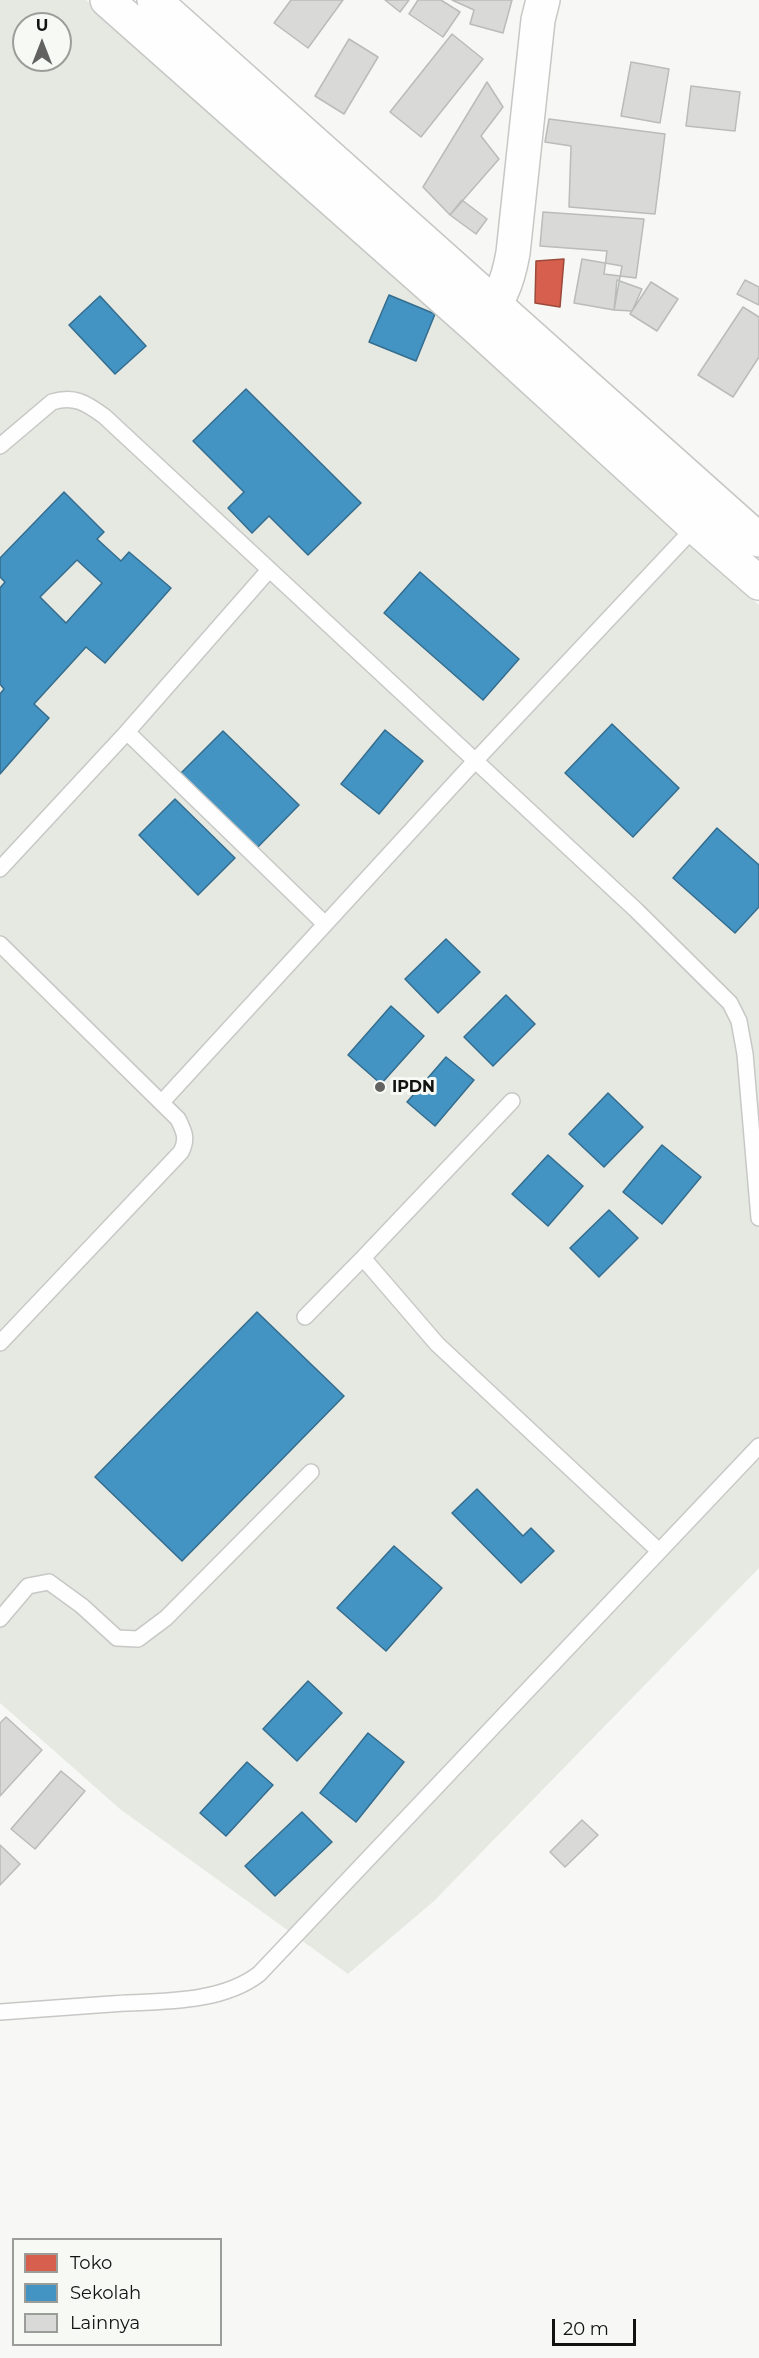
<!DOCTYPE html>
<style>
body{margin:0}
#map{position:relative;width:759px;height:2358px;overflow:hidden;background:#f7f8f5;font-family:Montserrat,sans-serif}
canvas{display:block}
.legend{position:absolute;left:12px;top:2238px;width:210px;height:108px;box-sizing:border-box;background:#f7f9f4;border:2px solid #9b9d99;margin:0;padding:8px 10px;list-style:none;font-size:18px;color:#121311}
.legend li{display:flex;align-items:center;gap:12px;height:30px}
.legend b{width:30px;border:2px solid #9b9d99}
.north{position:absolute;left:12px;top:12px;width:60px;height:60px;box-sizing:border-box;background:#f7f9f4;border:2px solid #9b9d99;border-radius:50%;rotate:0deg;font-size:16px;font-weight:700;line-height:24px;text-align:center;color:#121311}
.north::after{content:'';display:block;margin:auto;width:21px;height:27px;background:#626361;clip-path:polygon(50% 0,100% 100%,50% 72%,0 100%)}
.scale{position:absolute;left:552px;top:2319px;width:84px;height:27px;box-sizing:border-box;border:3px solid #121311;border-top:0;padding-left:8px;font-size:18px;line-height:21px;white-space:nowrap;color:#121311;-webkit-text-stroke:4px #f7f9f4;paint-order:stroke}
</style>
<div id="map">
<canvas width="759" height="2358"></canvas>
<ul class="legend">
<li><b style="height:16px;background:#d6604d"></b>Toko</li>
<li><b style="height:16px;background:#4393c3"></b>Sekolah</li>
<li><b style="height:16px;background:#d9d9d7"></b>Lainnya</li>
</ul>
<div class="north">U</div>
<div class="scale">20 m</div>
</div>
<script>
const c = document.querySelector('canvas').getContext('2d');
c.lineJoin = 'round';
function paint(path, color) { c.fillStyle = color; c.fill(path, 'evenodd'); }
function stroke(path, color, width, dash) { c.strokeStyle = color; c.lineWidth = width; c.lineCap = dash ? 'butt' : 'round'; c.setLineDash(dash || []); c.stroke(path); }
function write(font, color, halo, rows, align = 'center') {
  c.font = font + ' Montserrat,sans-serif'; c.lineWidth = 6; c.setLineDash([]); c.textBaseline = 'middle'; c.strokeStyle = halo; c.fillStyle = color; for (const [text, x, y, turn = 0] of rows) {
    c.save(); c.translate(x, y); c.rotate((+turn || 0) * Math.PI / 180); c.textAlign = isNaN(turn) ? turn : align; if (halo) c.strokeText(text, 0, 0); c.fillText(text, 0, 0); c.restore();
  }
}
const built = new Path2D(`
 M0,0H86L759,605V1568L433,1902L348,1974L120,1809L0,1703ZM24,24H60V60H24Z`);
const shops = new Path2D(`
 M564,259L560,307L535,303L536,261Z`);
const schools = new Path2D(`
 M389,295L435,314L416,361L369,342Z
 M100,296L146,346L115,374L69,325Z
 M246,389L361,503L308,555L269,516L252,533L228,508L244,492L193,441Z
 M64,492L104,532L97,539L121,561L129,552L171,588L105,663L86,647L34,704L49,718L0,774V694L4,689L0,684V588L5,582L0,577V558ZM77,560L102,583L66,623L40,597Z
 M420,572L519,659L483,700L384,613Z
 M612,724L679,788L633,837L565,773Z
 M385,730L423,761L379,814L341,784Z
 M223,731L299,805L252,853L176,778Z
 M175,799L235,858L198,895L139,835Z
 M717,828L759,865V907L735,933L673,878Z
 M446,939L480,972L438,1013L405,979Z
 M506,995L535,1024L493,1066L464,1037Z
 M391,1006L424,1036L381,1084L348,1055Z
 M446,1057L474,1080L435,1126L407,1102Z
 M608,1093L643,1127L604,1167L569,1134Z
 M662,1145L701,1177L662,1224L623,1192Z
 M548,1155L583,1186L548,1226L512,1194Z
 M609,1210L638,1238L599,1277L570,1248Z
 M257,1312L344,1396L182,1561L95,1477Z
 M477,1489L523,1536L531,1528L554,1551L521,1583L452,1513Z
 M394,1546L442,1588L386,1651L337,1608Z
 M308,1681L342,1713L297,1761L263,1729Z
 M368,1733L404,1762L356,1822L320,1793Z
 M247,1762L273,1785L226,1836L200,1813Z
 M302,1812L332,1842L275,1896L245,1866Z`);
const building = new Path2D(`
 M291,0H343L308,48L274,23Z
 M385,0H409L400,12Z
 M418,0H441L460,12L443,37L409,14Z
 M452,0H512L503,33L470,24L474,10Z
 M452,34L483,59L421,137L390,112Z
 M349,39L378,57L344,114L315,96Z
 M631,62L669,69L660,123L621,116Z
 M487,82L503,107L481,136L499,159L450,215L423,187Z
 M691,86L740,92L735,131L686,126Z
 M549,119L665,134L655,214L569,207L571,146L545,142Z
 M462,200L487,219L476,234L450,215Z
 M543,212L644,219L636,278L604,274L607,251L540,246Z
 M582,259L622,266L614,310L574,303Z
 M617,280L642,289L632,311L614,310Z
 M745,280L759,287V305L737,294Z
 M651,282L678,299L657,331L630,314Z
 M743,307L759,317V357L733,397L698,375Z
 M6,1717L42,1750L0,1796V1723Z
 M61,1771L85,1791L35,1849L11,1829Z
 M582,1820L598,1835L565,1867L550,1852Z
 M0,1845L20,1864L0,1885Z`);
const service = new Path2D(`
 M0,446L52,402C74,395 86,403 104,416L636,910L730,1003L739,1021L745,1054L759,1218
 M127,732L325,924
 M0,869L127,732L269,570
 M0,944L178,1119C184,1131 188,1139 181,1152L0,1343
 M162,1102L475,761L695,527
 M363,1258L437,1344L659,1551
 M305,1317L363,1258L512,1101
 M0,1619L28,1586L49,1582L82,1606L117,1638L138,1639L166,1618L311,1472
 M0,2012C37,2009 74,2007 111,2004C159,2001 220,2004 259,1974L759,1446`);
const tertiary = new Path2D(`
 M478,327C500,300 507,286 513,253L538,20L543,0`);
const primary = new Path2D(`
 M107,0L477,328L695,527L759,583
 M154,0L759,540`);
const markers = [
 [380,1087,6,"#626361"]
];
const poiNames = [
 ["IPDN",392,1087]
];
paint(built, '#e6e9e2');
paint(shops, '#d6604d');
stroke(shops, '#9b493b', 1.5);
paint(schools, '#4393c3');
stroke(schools, '#346d8e', 1.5);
paint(building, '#d9d9d7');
stroke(building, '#babcb9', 1.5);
stroke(service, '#c7c8c6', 18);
stroke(tertiary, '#c7c8c6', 36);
stroke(primary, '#c7c8c6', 36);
stroke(service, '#fefefe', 15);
stroke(tertiary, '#fefefe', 33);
stroke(primary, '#fefefe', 33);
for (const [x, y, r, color] of markers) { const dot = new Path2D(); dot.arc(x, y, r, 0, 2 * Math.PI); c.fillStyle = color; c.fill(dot); stroke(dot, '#f7f9f4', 2); }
write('bold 16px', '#121311', '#f7f9f4', poiNames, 'left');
</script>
